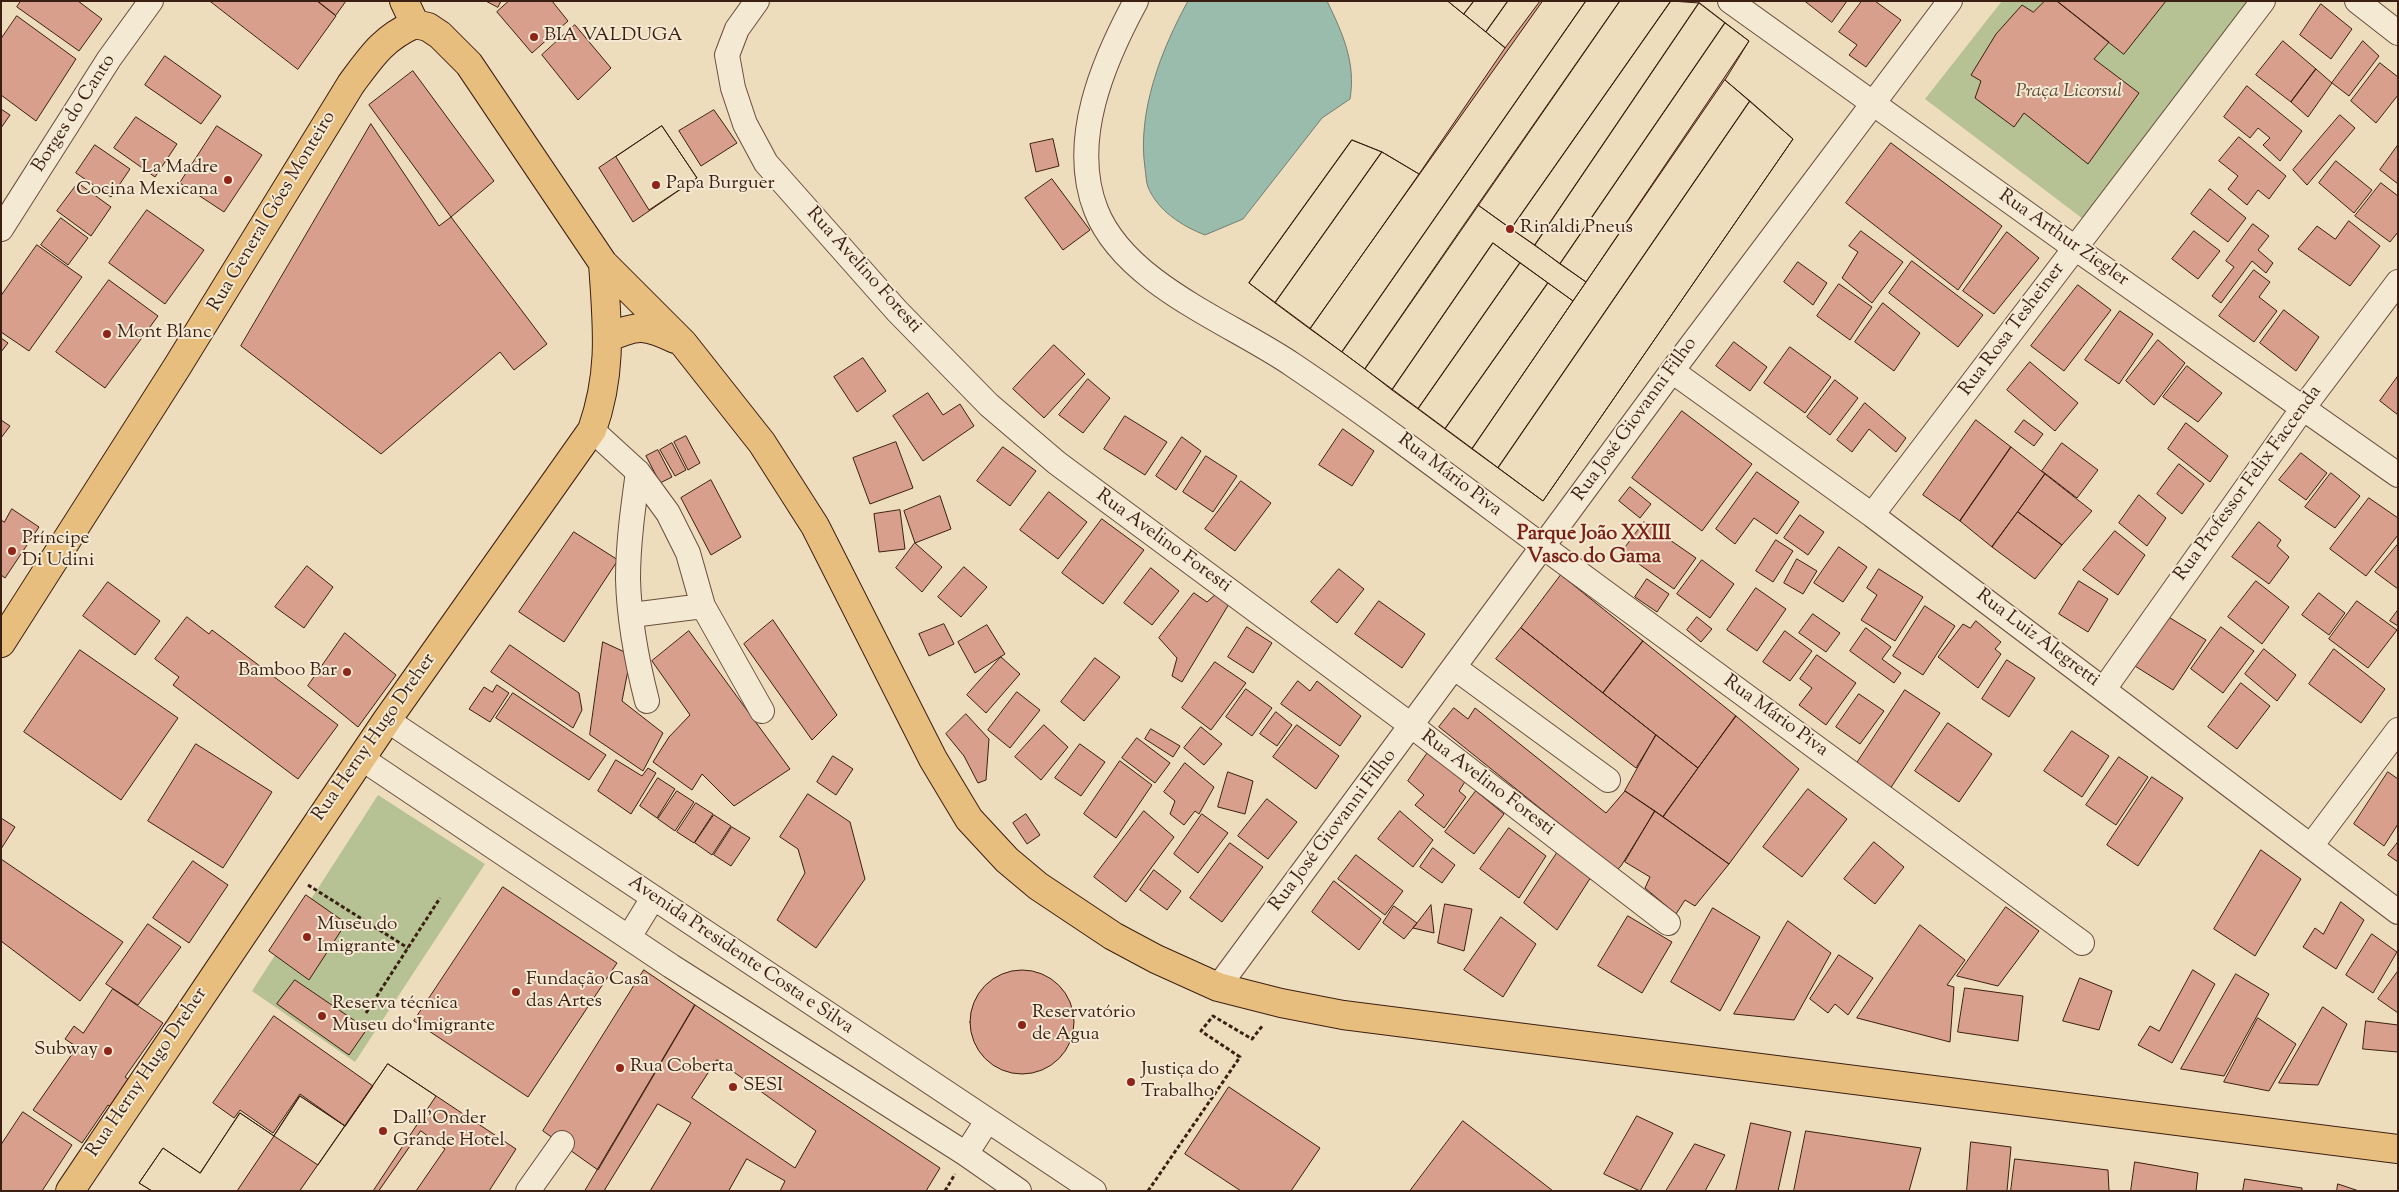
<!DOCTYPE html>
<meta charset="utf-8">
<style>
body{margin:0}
#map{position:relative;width:2399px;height:1192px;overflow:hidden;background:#eeddbc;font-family:"Sorts Mill Goudy",serif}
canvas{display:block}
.frame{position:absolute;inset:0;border:2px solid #3c1f13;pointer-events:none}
</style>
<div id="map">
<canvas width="2399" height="1192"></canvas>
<div class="frame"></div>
</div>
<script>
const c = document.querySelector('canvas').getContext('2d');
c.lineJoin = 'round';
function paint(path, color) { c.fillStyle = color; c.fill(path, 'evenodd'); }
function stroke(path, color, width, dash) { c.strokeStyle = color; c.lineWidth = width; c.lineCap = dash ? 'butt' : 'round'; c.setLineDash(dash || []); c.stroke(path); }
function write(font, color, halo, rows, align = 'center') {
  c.font = font + ' "Sorts Mill Goudy",serif'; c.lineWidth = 4; c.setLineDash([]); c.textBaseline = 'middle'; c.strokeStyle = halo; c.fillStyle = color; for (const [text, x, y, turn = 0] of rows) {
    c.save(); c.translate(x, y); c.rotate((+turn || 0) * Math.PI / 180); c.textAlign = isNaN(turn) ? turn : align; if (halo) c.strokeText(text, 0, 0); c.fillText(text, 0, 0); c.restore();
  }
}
const green = new Path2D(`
 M2002,1H2256L2087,222L1925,99Z
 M378,795L485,864L355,1062L252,991Z`);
const water = new Path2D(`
 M1188,1H1327C1343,34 1356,63 1350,99L1322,118L1243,219L1205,235C1182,226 1158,211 1148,187C1146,182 1146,174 1145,168C1137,112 1161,50 1188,1Z`);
const building = new Path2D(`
 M21,1H78L102,19L79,51L17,7Z
 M210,1H317L336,16L298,69Z
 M318,1H346L336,15Z
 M486,1H501L498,7Z
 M509,1H552L568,21L532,53L497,12Z
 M1448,1H1697L1749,41L1725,80L1793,139L1543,501L1249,283L1352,140L1382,152L1419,174L1505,48Z
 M1448,1H1474L1464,14Z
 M1474,1H1508L1486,32L1464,14Z
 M1508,1H1540L1505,48L1486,32Z
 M1543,1H1586L1342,352L1310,329Z
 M1586,1H1620L1365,369L1342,352Z
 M1620,1H1671L1511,229L1478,205Z
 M1671,1L1699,3L1535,245L1511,229Z
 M1805,1H1847L1832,22Z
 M1862,1H1875L1901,20L1866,67L1849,55L1857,45L1839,32Z
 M2045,1H2057L2109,42L2094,59L2139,93L2088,164L2024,113L2014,127L1975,98L1981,81L1971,75L1996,34L2022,5L2033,12Z
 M2057,1H2166L2124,54Z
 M1699,3L1725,23L1560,264L1535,245Z
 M2321,4L2352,29L2331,59L2300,35Z
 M17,16L76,59L36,121L1,95V39Z
 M1725,23L1749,41L1586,282L1560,264Z
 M575,25L611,68L578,100L542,55Z
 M2283,41L2316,69L2291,102L2256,75Z
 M2363,41L2379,56L2349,96L2332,83Z
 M165,56L221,96L201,124L145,85Z
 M2380,63L2398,77V95L2376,123L2351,101Z
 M2316,69L2332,83L2308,117L2291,102Z
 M413,71L494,181L451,217L369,105Z
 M1725,80L1750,101L1498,468L1472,449Z
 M2247,86L2302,131L2280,161L2263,145L2270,138L2258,128L2250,138L2224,117Z
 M1750,101L1793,139L1543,501L1498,468Z
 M1,109L10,115L1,128Z
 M714,110L737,143L701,166L679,131Z
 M2340,115L2355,128L2307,185L2293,170Z
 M136,117L177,144L155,177L114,148Z
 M371,124L439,226L451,217L547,344L514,370L500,352L381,454L241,346Z
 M217,126L262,155L224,212L180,183Z
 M662,126L697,178L633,222L599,168Z
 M662,126L697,178L649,210L616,157Z
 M2239,137L2286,176L2269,199L2258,190L2247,205L2228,189L2238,176L2219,161Z
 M1053,139L1059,166L1036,172L1030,144Z
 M1352,140L1382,152L1275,303L1249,283Z
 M1891,143L2002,226L1958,290L1846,203Z
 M95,145L130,169L111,197L76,173Z
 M2398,145V184L2380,170Z
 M1382,152L1419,174L1310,329L1275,303Z
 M2336,161L2372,190L2354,213L2319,183Z
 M1052,179L1090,230L1063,250L1025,198Z
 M78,183L111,207L91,236L57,211Z
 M2381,183L2398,196V232L2390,242L2355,216Z
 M2210,189L2246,218L2228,242L2191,214Z
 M1478,205L1586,282L1573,301L1493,243L1392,390L1365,369Z
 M147,210L204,250L165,304L109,263Z
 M61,218L88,238L68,265L41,245Z
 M2349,221L2380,246L2350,286L2298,249L2317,226L2335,239Z
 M2253,224L2269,236L2258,250L2273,263L2266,273L2252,261L2221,303L2212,296L2234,267L2226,261Z
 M1861,231L1903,262L1872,303L1842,278L1858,252L1849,246Z
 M2194,231L2220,251L2198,279L2172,259Z
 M2007,232L2039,258L1994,314L1963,291Z
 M1493,243L1520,263L1418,409L1392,390Z
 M37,245L82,277L29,351L1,332V296Z
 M1912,261L1983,315L1958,347L1889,293Z
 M1798,262L1827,283L1813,305L1784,282Z
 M1520,263L1548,283L1445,429L1418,409Z
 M2254,270L2270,282L2259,297L2277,311L2254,342L2219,316Z
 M109,280L158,316L105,388L56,352Z
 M1548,283L1573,301L1472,449L1445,429Z
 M1839,284L1872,307L1850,340L1817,316Z
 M2078,285L2111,310L2064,371L2031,346Z
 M1883,303L1920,333L1894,371L1855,342Z
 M2284,310L2319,337L2296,371L2260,343Z
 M2120,311L2153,334L2119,384L2085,360Z
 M1,338L8,343L1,352Z
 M2158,340L2185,363L2154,405L2126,381Z
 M1734,342L1767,367L1750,391L1716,366Z
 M1054,345L1085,374L1044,418L1013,389Z
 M1790,347L1831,377L1805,413L1764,383Z
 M863,358L886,391L857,412L834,377Z
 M2030,362L2078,403L2055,431L2007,390Z
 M2187,366L2222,393L2198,422L2163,397Z
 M2398,376V415L2380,401Z
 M1088,379L1110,398L1083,433L1059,415Z
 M1835,380L1858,398L1830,435L1807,417Z
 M928,393L943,415L960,404L974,426L923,461L893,416Z
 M1865,403L1906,438L1896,452L1869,429L1852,452L1837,440Z
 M1682,411L1752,464L1702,531L1632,478Z
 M1125,416L1167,442L1145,475L1104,449Z
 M1,420L10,426L1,438Z
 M1976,420L2011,447L1960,521L1923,495Z
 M2024,420L2043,434L2034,446L2015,432Z
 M2186,423L2228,456L2210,482L2168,449Z
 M1343,429L1374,451L1352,486L1319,465Z
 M686,436L700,463L688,470L674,442Z
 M1182,437L1201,451L1176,490L1156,476Z
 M896,442L913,488L870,504L853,458Z
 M672,443L686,470L675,476L660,450Z
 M2062,443L2098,470L2077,498L2042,471Z
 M1003,447L1036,471L1010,506L977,481Z
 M2011,447L2045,474L1992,547L1960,521Z
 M658,450L672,477L660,483L646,456Z
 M2301,453L2327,473L2306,500L2279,480Z
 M1206,456L1237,476L1213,512L1183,492Z
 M2179,464L2204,484L2182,514L2157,494Z
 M1757,472L1799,502L1777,534L1754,518L1735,544L1716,529Z
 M2331,473L2360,496L2335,528L2305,507Z
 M2045,474L2092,511L2062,545L2018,512Z
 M711,480L741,537L711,555L681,498Z
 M1241,481L1271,503L1235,551L1205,529Z
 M1630,487L1651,504L1640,518L1619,501Z
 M1049,492L1087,522L1058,559L1020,530Z
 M2139,495L2166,518L2147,546L2119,523Z
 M940,496L951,529L915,543L904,511Z
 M2369,498L2398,518V535L2366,576L2330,549Z
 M12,509L39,527L5,578L1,575V520L4,522Z
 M900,510L905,549L879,552L874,514Z
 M2018,512L2062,545L2035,579L1992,547Z
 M1800,515L1824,532L1808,555L1784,538Z
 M1102,519L1144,550L1103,604L1062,573Z
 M1644,522L1696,558L1674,589L1622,552Z
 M2259,522L2281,540L2277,546L2289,557L2269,584L2232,557Z
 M2115,531L2145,555L2118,595L2083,570Z
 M574,532L618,560L564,642L519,612Z
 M1776,540L1793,551L1773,582L1756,571Z
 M915,543L942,567L922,592L896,568Z
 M2398,544V589L2375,572Z
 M1839,547L1867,567L1843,602L1814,583Z
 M1797,559L1817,571L1803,594L1784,583Z
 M1702,560L1734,584L1710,618L1677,594Z
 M307,566L333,587L304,628L275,607Z
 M964,567L987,587L961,617L938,597Z
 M1151,568L1179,591L1152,625L1124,603Z
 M1339,569L1364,589L1337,623L1311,602Z
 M1879,569L1923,597L1895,641L1861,620L1877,595L1867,588Z
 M1561,575L1643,641L1603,693L1521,628Z
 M1647,579L1669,594L1657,612L1635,597Z
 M2079,581L2108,599L2088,632L2059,614Z
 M2256,581L2289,607L2262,644L2228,617Z
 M108,582L160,621L135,655L83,616Z
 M1756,588L1786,609L1757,651L1727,630Z
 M1194,593L1207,602L1217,593L1229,604L1182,682L1172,676L1177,658L1159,638Z
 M2319,593L2345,613L2329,635L2302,615Z
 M1379,601L1425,634L1402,668L1355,634Z
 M2357,601L2397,630L2368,668L2329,639Z
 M1925,606L1955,626L1923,675L1893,656Z
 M2398,610V626L2390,621Z
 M1813,614L1840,633L1826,652L1799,633Z
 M2167,616L2206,640L2173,690L2135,666Z
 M187,617L209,634L212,630L338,725L298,779L173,685L179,677L155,659Z
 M1697,617L1712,629L1701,642L1687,630Z
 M773,620L837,715L812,740L744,644Z
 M1976,621L2001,642L1995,649L2001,654L1978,688L1938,657L1963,624L1970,628Z
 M944,624L954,644L929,656L919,634Z
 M987,625L1005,654L975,673L958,642Z
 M1247,627L1272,643L1253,673L1228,657Z
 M2221,627L2254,651L2223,693L2191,669Z
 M1521,628L1656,735L1636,768L1496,659Z
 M1866,628L1891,647L1882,659L1901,673L1894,683L1850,651Z
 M689,631L790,769L734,806L702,774L692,790L653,762L669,737L690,715L652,661Z
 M1785,631L1812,651L1790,681L1763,662Z
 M345,633L396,675L358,727L308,686Z
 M1643,641L1736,716L1698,768L1603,693Z
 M603,642L631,655L622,701L663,733L643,771L590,735Z
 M510,645L579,693L582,710L573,728L491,672Z
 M2264,649L2296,675L2277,701L2245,674Z
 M2334,649L2385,689L2361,723L2309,684Z
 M80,650L178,718L121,800L24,732Z
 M1817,655L1856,683L1826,725L1799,705L1812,688L1800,679Z
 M1001,657L1020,674L986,713L967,695Z
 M1095,658L1120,677L1084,721L1061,702Z
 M2007,660L2035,678L2009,717L1982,699Z
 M1215,662L1246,683L1211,730L1182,708Z
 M1298,681L1310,691L1317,681L1361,716L1340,746L1281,704Z
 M2241,683L2270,706L2237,749L2208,727Z
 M497,685L509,693L490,722L469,709L484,687L492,692Z
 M1246,689L1272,708L1252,736L1226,717Z
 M1905,690L1940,713L1890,789L1855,766Z
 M1017,692L1040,710L1010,748L988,730Z
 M513,693L606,755L589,780L496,718Z
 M1859,694L1884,711L1860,744L1836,727Z
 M1454,708L1468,719L1475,708L1606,813L1625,791L1655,811L1621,866L1617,870L1439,727Z
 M1276,712L1292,725L1277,746L1260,734Z
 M966,714L989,739L986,780L978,783L964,756L946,734Z
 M1736,716L1799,769L1729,864L1663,817Z
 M1948,723L1992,754L1959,802L1915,771Z
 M1044,725L1068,747L1041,780L1015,757Z
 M1297,725L1339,756L1316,789L1273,757Z
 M1201,727L1222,744L1204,765L1184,748Z
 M1151,729L1180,746L1173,757L1145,739Z
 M2072,731L2109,756L2082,797L2044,771Z
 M1656,735L1698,768L1663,817L1625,791Z
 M1137,738L1170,763L1155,783L1122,758Z
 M196,744L272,792L223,868L148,821Z
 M1080,744L1105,762L1081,796L1055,778Z
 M1431,748L1468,777L1459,791L1466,797L1444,828L1415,805L1424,795L1408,781Z
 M833,756L853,769L836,795L817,782Z
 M2119,757L2148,777L2116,825L2086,805Z
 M616,760L642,776L648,768L656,773L631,814L598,791Z
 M1120,761L1152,785L1116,838L1084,814Z
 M1185,763L1214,787L1199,814L1195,811L1184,825L1170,814L1175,801L1164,792Z
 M1228,772L1253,781L1245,814L1218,807Z
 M2388,772L2398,779V824L2384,846L2354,824Z
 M2152,777L2183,798L2138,866L2107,845Z
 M658,778L675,789L657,818L640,806Z
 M1808,789L1847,819L1802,877L1763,847Z
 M677,791L694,802L675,831L658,819Z
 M1476,791L1504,814L1474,854L1445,832Z
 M808,794L850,822L865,879L816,948L777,920L805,873L798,849L780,837Z
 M1267,799L1297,822L1268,859L1238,836Z
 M696,803L713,814L694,843L677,832Z
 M1144,811L1174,837L1126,902L1094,877Z
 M1400,811L1433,840L1413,867L1378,839Z
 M1655,811L1729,864L1695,906L1685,900L1676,914L1645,888L1650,877L1625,862Z
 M1026,814L1040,835L1027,844L1013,823Z
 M1202,814L1228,833L1198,873L1174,854Z
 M714,815L731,826L712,855L695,843Z
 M1,818L15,827L1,849Z
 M732,827L750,838L731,866L714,855Z
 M1509,828L1546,856L1519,898L1480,869Z
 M1874,842L1904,867L1875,904L1844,879Z
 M2398,842V862L2388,855Z
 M1230,843L1263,867L1222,922L1190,898Z
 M1433,848L1455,865L1442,883L1420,867Z
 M1559,850L1591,877L1557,930L1524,903Z
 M2261,850L2301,879L2255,956L2214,929Z
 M1356,855L1403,891L1385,915L1338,879Z
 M1,859L123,942L80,1001L1,941Z
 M193,861L228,885L189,943L153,918Z
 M1154,870L1181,891L1167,910L1140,890Z
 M1334,881L1381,919L1359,950L1312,912Z
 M503,887L617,963L528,1097L414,1021Z
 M306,895L346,923L309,980L269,951Z
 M2341,902L2364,920L2336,969L2303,947L2315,928L2323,934Z
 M1445,904L1472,909L1464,951L1438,943Z
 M1431,905L1434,933L1413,928L1417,923Z
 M1394,906L1417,923L1404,939L1383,923Z
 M2006,907L2039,931L1998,986L1957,976Z
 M1713,908L1760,937L1720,1011L1671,982Z
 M1628,916L1672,942L1642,993L1598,966Z
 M1501,917L1536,944L1503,997L1464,970Z
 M1788,921L1831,953L1794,1020L1734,1014Z
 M148,924L181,947L138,1005L106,984Z
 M1920,925L1965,960L1947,985L1954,987L1950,1042L1857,1018Z
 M2372,934L2397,952L2373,993L2346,975Z
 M1839,955L1873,978L1848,1015L1835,1004L1828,1013L1810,999Z
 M644,970L695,1005L598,1170L543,1131Z
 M2193,970L2215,984L2172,1063L2138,1045L2150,1026L2159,1031Z
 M970 1022a52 52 0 1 1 104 0a52 52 0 1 1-104 0Z
 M2398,971V1013L2378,999Z
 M2236,974L2269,994L2224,1076L2181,1069Z
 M2080,978L2112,991L2099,1030L2063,1021Z
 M295,980L367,1029L349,1055L277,1004Z
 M1965,988L2023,996L2018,1041L1958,1032Z
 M113,989L163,1023L125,1077L132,1082L114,1109L108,1105L82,1143L33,1110L77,1047L65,1039L74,1026L83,1033Z
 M695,1005L940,1168L926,1191H585Z
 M2323,1007L2347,1024L2318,1085L2279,1083Z
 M274,1016L373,1086L345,1126L300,1094L273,1133L240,1110L234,1118L213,1103Z
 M2258,1018L2296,1044L2269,1091L2224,1082Z
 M2366,1021L2398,1025V1052L2363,1049Z
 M717,1060L816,1131L795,1168L692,1098Z
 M388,1064L516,1149L489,1191H152L139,1183L163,1148L200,1173L240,1113L274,1136L300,1096L345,1126Z
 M388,1064L436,1096L373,1191H300Z
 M1229,1087L1320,1148L1291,1191H1241L1185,1154Z
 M300,1096L345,1126L318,1165L274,1136Z
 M658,1104L691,1123L650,1191H607L605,1190Z
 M23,1112L72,1145L42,1191H1V1145Z
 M240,1113L274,1136L237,1191H152L139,1183L163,1148L200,1173Z
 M1637,1116L1673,1133L1640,1191L1604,1174Z
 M1463,1121L1553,1191H1410Z
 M1751,1123L1791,1132L1778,1191H1736Z
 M421,1131L445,1149L416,1191H379Z
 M1806,1131L1921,1148L1909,1191H1794Z
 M1971,1142L2011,1147L2007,1191H1967Z
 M1695,1144L1725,1155L1705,1191H1666Z
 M747,1159L785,1181L780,1191H729Z
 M2015,1159L2108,1170L2109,1191H2011Z
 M2135,1162L2198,1173L2196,1191H2131Z
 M2245,1179L2302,1188V1191H2243Z
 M2338,1184L2359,1191H2337Z`);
const path = new Path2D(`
 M308,885L408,948
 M366,1013L440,898
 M945,1191L955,1174
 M1148,1191L1240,1057L1201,1031L1213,1016L1252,1039L1263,1025`);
const minor = new Path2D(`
 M757,1L737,29L727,55L733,88L745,124L766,163L897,311L989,405L1057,463L1412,726L1668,923
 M1136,1C1103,62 1069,141 1096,210C1125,284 1230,322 1293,365C1390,430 1482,502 1576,571C1745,695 1913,819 2082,943
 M1730,1L2075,248L2398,475
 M2357,1L2398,33
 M1,229L109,59L151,1
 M1672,371L1872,515L2398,912
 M592,430L638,472L668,513L688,553L703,606L762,711
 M638,472C633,508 628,544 628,579C629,620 637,662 647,701
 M1872,515L2263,1
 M632,615L703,606
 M1455,668L1608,780
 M2104,689L2303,408L2398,282
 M387,720L1094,1191
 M361,758L671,966L966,1154L1019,1191
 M2311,846L2398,730
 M629,937L653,898
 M1218,987L1672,371L1950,1
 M966,1154L987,1121
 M528,1191L562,1143`);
const major = new Path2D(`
 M404,1L415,24
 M415,24L428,27L440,35L469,64L603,263L683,343L762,443L815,526L933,759L969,819L1007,860L1038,886L1113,936L1156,959L1218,987L1281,1003L1343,1015L2398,1149
 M608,338C637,324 646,325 675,339
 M1,643L177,367L351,84C371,57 383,38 415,24
 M70,1191L387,720L592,430C613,371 607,324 603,263`);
const markers = [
 [534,37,5,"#8f2418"],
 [228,180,5,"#8f2418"],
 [656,185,5,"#8f2418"],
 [1510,229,5,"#8f2418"],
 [107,334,5,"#8f2418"],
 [12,551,5,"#8f2418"],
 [347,672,5,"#8f2418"],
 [307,937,5,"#8f2418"],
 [516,992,5,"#8f2418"],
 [322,1016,5,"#8f2418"],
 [1022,1025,5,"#8f2418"],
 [108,1051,5,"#8f2418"],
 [620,1068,5,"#8f2418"],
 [1131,1082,5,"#8f2418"],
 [733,1087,5,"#8f2418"],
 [383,1131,5,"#8f2418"]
];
const poiNames = [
 ["BIA VALDUGA",544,37],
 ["La Madre",218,169,"right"],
 ["Cocina Mexicana",218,191,"right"],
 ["Papa Burguer",666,185],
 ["Rinaldi Pneus",1520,229],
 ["Mont Blanc",117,334],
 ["Príncipe",22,540],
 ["Di Udini",22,562],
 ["Bamboo Bar",337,672,"right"],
 ["Museu do",317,926],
 ["Imigrante",317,948],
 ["Fundação Casa",526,981],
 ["das Artes",526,1003],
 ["Reserva técnica",332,1005],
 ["Museu do Imigrante",332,1027],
 ["Reservatório",1032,1014],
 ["de Agua",1032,1036],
 ["Subway",98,1051,"right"],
 ["Rua Coberta",630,1068],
 ["Justiça do",1141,1071],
 ["Trabalho",1141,1093],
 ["SESI",743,1087],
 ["Dall'Onder",393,1120],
 ["Grande Hotel",393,1142]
];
const parkNames = [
 ["Praça Licorsul",2069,93]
];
const streetNames = [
 ["Borges do Canto",75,114,-57],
 ["Rua General Góes Monteiro",273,212,-59],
 ["Rua Arthur Ziegler",2063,239,35],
 ["Rua Avelino Foresti",863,271,48],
 ["Rua Rosa Tesheiner",2013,330,-53],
 ["Rua José Giovanni Filho",1636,420,-54],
 ["Rua Mário Piva",1449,476,37],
 ["Rua Professor Felix Faccenda",2249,484,-54],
 ["Rua Avelino Foresti",1163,542,36],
 ["Rua Luiz Alegretti",2037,639,37],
 ["Rua Mário Piva",1775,717,36],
 ["Rua Herny Hugo Dreher",375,738,-55],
 ["Rua Avelino Foresti",1487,784,37],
 ["Rua José Giovanni Filho",1334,831,-53],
 ["Avenida Presidente Costa e Silva",740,956,34],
 ["Rua Herny Hugo Dreher",148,1073,-56]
];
const neighbourhoodNames = [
 ["Parque João XXIII",1594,536],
 ["Vasco do Gama",1594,559]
];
paint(green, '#b6c293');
paint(water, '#9abcad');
stroke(water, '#747d6f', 1);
paint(building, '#d79f8c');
stroke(building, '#3c1f13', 1);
stroke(minor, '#684e3d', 26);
stroke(major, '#3c1f13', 30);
stroke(path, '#3c1f13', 3, [4, 2.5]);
stroke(minor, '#f4e9d3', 24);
stroke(major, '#e7be7e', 28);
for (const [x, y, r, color] of markers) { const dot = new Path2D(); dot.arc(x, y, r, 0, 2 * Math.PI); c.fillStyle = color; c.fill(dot); stroke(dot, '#f4e9d3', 2); }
write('19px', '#3c1f13', '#f4e9d3', poiNames, 'left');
write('italic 19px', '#5a4833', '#f4e9d3', parkNames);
write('19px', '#3c1f13', '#f4e9d3', streetNames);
write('bold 20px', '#7a1f14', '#f4e9d3', neighbourhoodNames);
</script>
